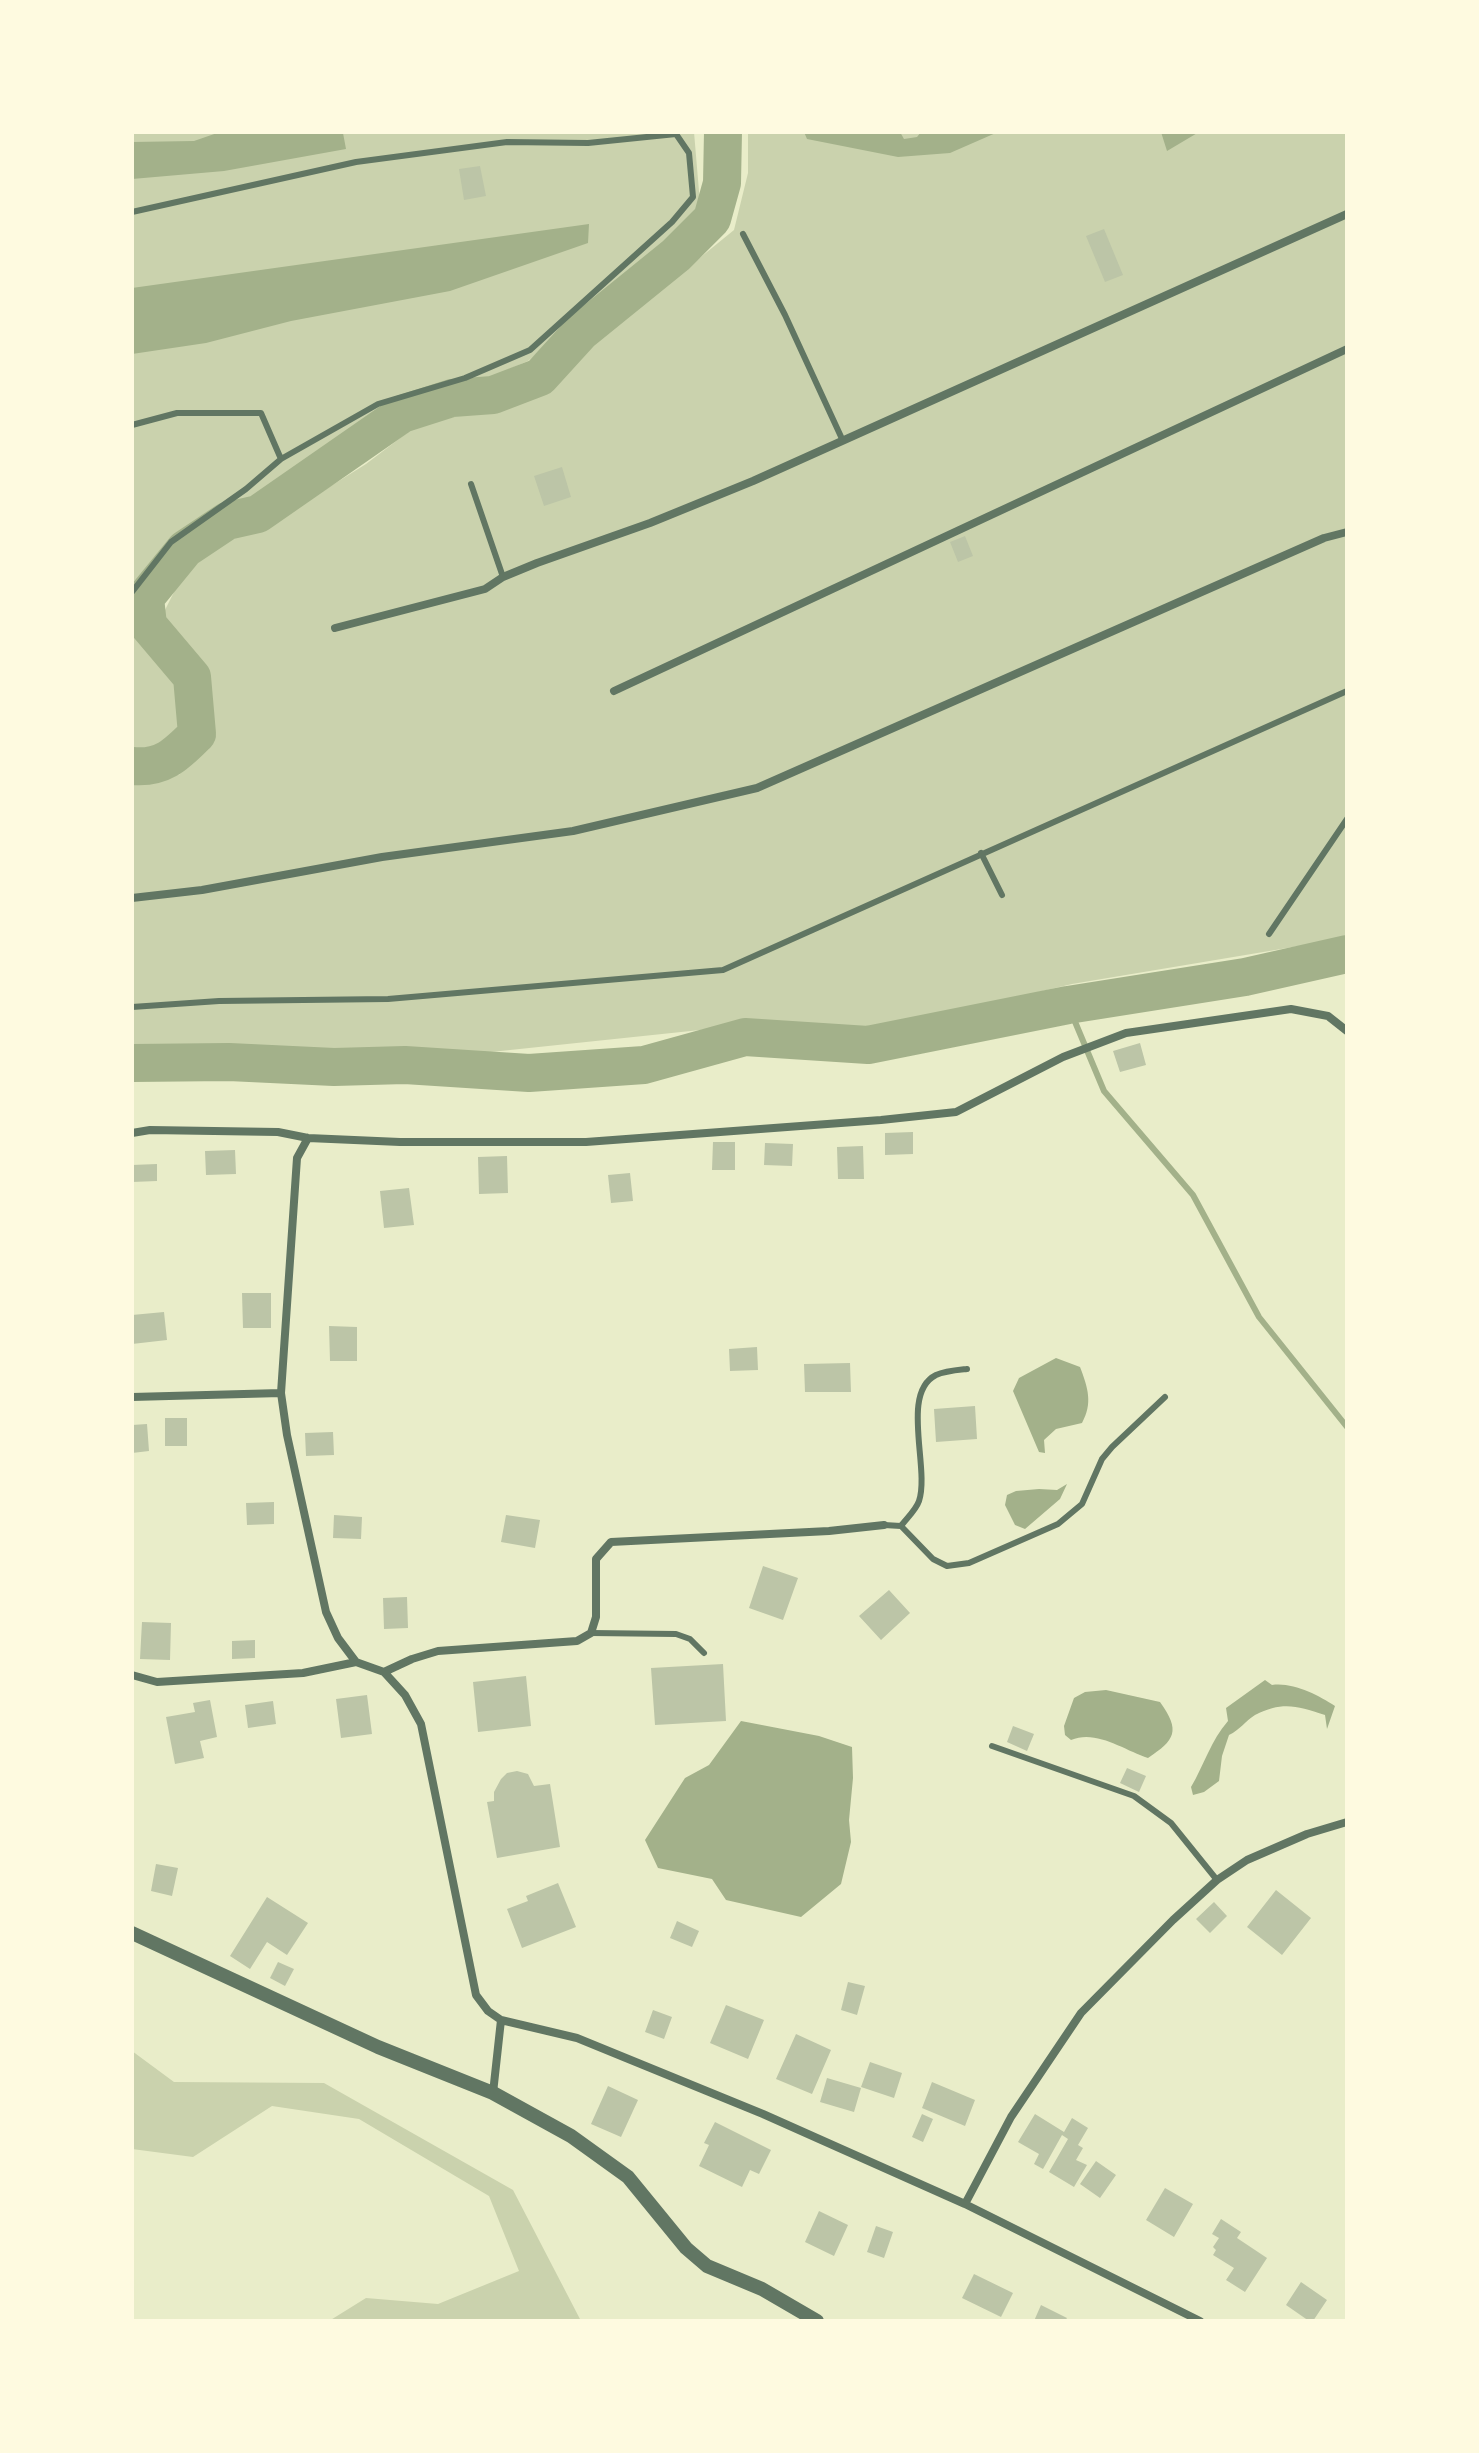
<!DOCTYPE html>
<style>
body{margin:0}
#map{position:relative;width:1479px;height:2453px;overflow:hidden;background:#e9edc9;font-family:"PT Sans",sans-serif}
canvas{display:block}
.frame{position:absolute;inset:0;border:134px solid #fefae0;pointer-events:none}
</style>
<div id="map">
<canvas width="1479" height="2453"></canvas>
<div class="frame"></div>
</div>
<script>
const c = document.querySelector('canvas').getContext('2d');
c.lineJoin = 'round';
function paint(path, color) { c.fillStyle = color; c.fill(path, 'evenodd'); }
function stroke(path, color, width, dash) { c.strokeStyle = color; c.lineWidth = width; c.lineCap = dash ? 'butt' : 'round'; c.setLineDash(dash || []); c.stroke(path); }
const green = new Path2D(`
 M132,132H694L701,215L528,361L479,382L402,406L329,449L184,540L166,556L132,603Z
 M748,132H1347V938L1072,984L879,1030L757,1024L491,1052L132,1050V779L179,775L214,732L206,667L161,618L183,574L223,543L270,524L366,464L416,426L502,405L546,391L589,348L734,230L748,173Z
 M132,613L134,630L180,683L184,731L168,750L132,755Z
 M132,2051L174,2082L324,2083L513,2190L581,2321H329L366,2298L438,2304L519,2271L489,2196L359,2119L272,2106L193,2157L132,2149Z`);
const water = new Path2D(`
 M220,132L343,133L346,149L224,171L132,179V142L194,141Z
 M804,132H900L904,139L917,137L921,132H998L950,153L898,157L807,139Z
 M1161,132H1199L1167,151Z
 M589,224L588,243L450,291L291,321L206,343L132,354V288Z
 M1056,1358L1080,1367C1088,1388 1093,1403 1082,1423L1056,1429L1044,1440L1045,1453L1039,1452L1013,1391L1019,1378Z
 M1067,1484L1060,1499L1025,1529L1015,1525L1005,1505L1007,1495L1016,1491L1039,1489L1057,1490Z
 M1265,1680L1272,1685C1293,1682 1318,1695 1335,1706L1327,1729L1325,1715C1297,1706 1283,1701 1255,1715C1245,1721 1240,1730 1229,1735L1222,1756L1219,1781L1204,1792L1193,1795L1191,1787C1204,1765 1211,1740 1228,1721L1226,1708Z
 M1106,1690L1160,1702C1181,1731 1175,1740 1148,1758C1124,1750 1096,1729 1071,1740L1065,1735L1064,1726L1074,1698L1085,1692Z
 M741,1721L819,1736L852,1747L853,1778L849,1820L851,1842L841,1884L801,1917L726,1900L712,1879L658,1868L645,1840L685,1778L709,1765Z`);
const stream = new Path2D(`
 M1068,1005L1104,1091L1193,1195L1259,1317L1347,1427`);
const river = new Path2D(`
 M132,766C163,769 177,754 197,734L192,677L148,625L145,598L185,549L227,521L258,514L402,414L452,398L493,395L540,377L581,332L676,255L712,219L722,183L723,132
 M132,1063L229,1062L334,1067L405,1065L529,1073L644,1065L745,1037L868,1045L1068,1005L1245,977L1347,954`);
const building = new Path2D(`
 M480,166L486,196L464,200L459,169Z
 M1104,229L1123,275L1105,282L1086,236Z
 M562,467L571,497L544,506L534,476Z
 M965,536L973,556L958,562L950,542Z
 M1140,1043L1146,1065L1120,1072L1113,1051Z
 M913,1132V1154L885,1155V1133Z
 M713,1142H735V1170H712Z
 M765,1143L793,1144L792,1166L764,1165Z
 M863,1146L864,1179H838L837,1147Z
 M235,1150L236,1174L206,1175L205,1151Z
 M507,1156L508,1193L479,1194L478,1157Z
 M157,1164V1181L132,1182V1165Z
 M630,1173L633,1201L611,1203L608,1175Z
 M409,1188L414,1225L384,1228L380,1191Z
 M242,1293H271V1328H243Z
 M164,1312L167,1340L132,1344V1315Z
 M329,1326L357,1327V1361H330Z
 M757,1347L758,1370L730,1371L729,1349Z
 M850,1363L851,1392H805L804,1364Z
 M975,1406L977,1439L936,1442L934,1409Z
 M165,1418H187V1446H165Z
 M147,1424L149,1451L132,1453V1425Z
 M333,1432L334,1455L306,1456L305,1433Z
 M274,1502V1524L247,1525L246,1503Z
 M334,1515L362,1517L361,1539L333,1538Z
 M506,1515L540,1520L535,1548L501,1542Z
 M763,1566L798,1578L783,1620L749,1608Z
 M889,1590L910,1613L881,1640L859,1616Z
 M407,1597L408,1628L384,1629L383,1598Z
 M142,1622L171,1623L170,1660L140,1659Z
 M255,1640V1658L232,1659V1641Z
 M723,1664L726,1721L655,1725L651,1668Z
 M526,1676L531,1726L478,1732L473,1682Z
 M367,1695L372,1734L341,1738L336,1699Z
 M210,1700L217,1737L200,1741L204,1758L175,1764L166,1717L195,1712L193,1703Z
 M273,1701L276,1724L248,1728L245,1705Z
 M1013,1726L1034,1734L1027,1751L1007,1742Z
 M1127,1768L1146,1776L1139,1792L1120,1783Z
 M517,1771L528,1774L534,1786L550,1784L560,1847L497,1858L487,1802L494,1801V1792L501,1779L507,1773Z
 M156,1864L178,1868L172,1896L151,1891Z
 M558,1883L576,1927L522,1948L507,1909L528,1901L526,1896Z
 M1276,1890L1311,1918L1282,1955L1247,1927Z
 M267,1897L308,1923L287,1955L267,1942L250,1969L230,1956Z
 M1214,1902L1227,1916L1210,1933L1196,1919Z
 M677,1921L699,1931L692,1947L670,1938Z
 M278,1962L294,1969L285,1986L270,1978Z
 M848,1982L865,1986L857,2015L841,2010Z
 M726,2005L764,2020L748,2059L710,2043Z
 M653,2010L672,2017L664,2039L645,2032Z
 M796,2034L831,2050L812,2094L776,2079Z
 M870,2062L902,2073L894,2098L861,2087Z
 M827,2078L861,2088L854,2112L820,2102Z
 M932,2082L975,2100L965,2126L922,2108Z
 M608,2086L638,2100L621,2137L591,2124Z
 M922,2114L933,2119L923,2142L912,2137Z
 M1035,2114L1064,2132L1072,2118L1088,2128L1078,2145L1083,2148L1076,2160L1087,2165L1074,2187L1049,2172L1068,2139L1062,2135L1043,2169L1034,2164L1039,2154L1018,2142Z
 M715,2122L771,2150L759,2174L750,2170L742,2187L699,2166L709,2145L704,2143Z
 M1096,2161L1116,2175L1100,2198L1080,2184Z
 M1165,2188L1193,2204L1174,2237L1146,2220Z
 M819,2211L848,2225L834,2256L805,2242Z
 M1221,2219L1241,2232L1237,2238L1267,2258L1245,2292L1226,2280L1234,2268L1213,2255L1216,2250L1213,2247L1219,2238L1212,2234Z
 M876,2226L893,2232L884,2258L867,2252Z
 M974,2274L1013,2293L1001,2317L962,2298Z
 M1301,2282L1327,2300L1313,2321H1309L1286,2305Z
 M1041,2305L1067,2318L1065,2321H1034Z`);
const service = new Path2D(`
 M132,212L356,162L507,142L588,143L676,134L689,153L693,197L672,222L530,350L465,378L378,404L281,459L246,489L171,542L132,592
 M743,234L785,315L843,441
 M132,425L177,413H261L281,459
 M471,484L503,577
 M981,853L1002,895
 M1269,934L1347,819
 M132,1007L219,1001L388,999L723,970L1347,691
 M884,1525L901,1526L933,1559L947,1566L969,1563L1058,1524L1082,1504L1102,1459L1112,1447L1165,1397
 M901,1526C906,1519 916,1510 919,1501C930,1468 900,1393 936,1375C945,1371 958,1370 967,1369
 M591,1633L676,1634L690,1639L704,1653
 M992,1746L1134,1796L1171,1823L1217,1880`);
const minor = new Path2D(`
 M335,628L485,589L503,577L537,563L650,523L753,481L1347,214
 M614,691L1347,349
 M132,898L202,890L382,857L573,831L757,788L1324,538L1347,532
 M132,1133L150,1130L278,1132L308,1138L400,1142H586L881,1120L956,1112L1063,1057L1126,1033L1291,1009L1328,1016L1347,1031
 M308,1138L297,1158L281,1393L287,1435L326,1612L338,1638L356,1662L384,1672L405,1695L421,1724L476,1995L488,2011L501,2020L577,2038L763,2114L965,2204L1200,2321
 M132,1397L281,1393
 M384,1672L412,1659L438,1651L577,1641L591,1633L596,1617V1559L611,1542L829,1531L884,1525
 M132,1675L157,1682L303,1673L356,1662
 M493,2093L501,2020
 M965,2204L1011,2117L1081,2013L1173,1920L1217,1880L1247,1860L1307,1834L1347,1822`);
const tertiary = new Path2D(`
 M132,1933L378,2047L493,2093L571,2136L628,2177L686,2248L707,2266L762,2289L817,2321`);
paint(green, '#cad2ad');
paint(water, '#a3b18a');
stroke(stream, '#a3b18a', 6);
stroke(river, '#a3b18a', 38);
paint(building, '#bcc5a7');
stroke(service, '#617663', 6);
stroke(minor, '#617663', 8);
stroke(tertiary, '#617663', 14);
</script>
